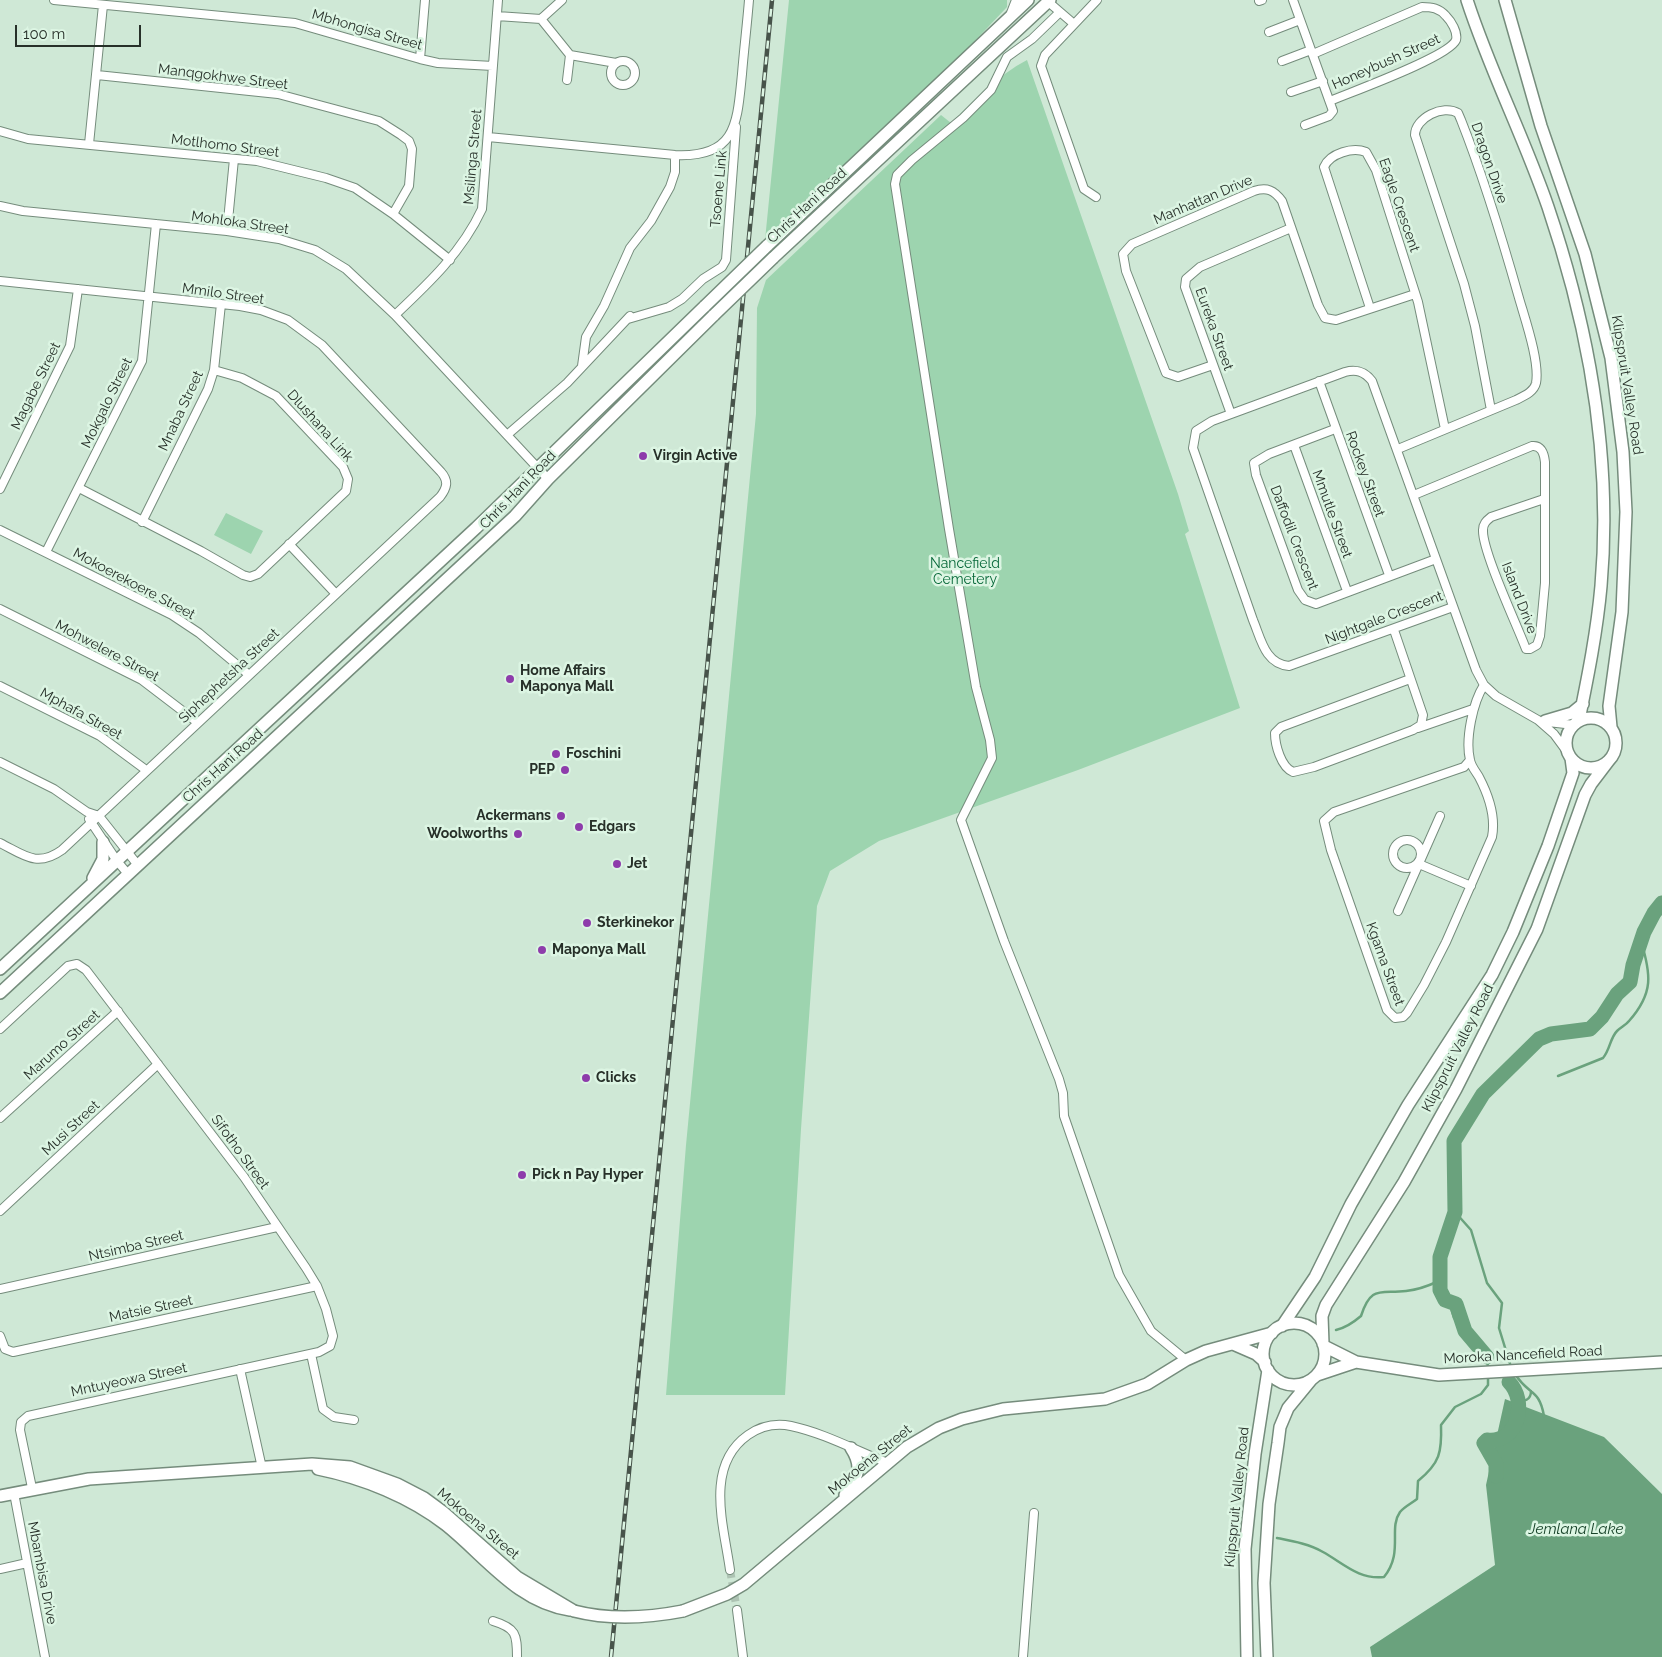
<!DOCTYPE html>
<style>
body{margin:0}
#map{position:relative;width:1662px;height:1657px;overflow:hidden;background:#cfe8d6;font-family:Raleway,sans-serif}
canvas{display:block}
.scale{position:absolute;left:15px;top:25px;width:126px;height:22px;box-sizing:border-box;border:2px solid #273029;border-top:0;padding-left:6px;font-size:15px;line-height:18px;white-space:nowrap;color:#273029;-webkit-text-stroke:4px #dcf5e3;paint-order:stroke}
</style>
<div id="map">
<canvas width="1662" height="1657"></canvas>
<div class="scale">100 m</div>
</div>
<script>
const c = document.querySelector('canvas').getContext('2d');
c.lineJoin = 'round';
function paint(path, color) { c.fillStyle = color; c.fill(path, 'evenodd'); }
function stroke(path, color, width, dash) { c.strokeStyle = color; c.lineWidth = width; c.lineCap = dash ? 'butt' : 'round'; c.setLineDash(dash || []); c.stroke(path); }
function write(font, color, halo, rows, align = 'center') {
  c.font = font + ' Raleway,sans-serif'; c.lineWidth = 5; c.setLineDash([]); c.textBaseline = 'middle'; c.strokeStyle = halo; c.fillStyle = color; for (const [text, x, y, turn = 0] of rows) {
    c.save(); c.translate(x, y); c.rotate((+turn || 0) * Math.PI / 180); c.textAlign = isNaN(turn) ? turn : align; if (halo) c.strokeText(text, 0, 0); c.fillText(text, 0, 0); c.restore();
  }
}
const green = new Path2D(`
 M789,0H1007V7L953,64L765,240Z
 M1027,60L1178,494L1189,531L1185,534L1240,708L1078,770L879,841L830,871L817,906L801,1129L785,1395H666L686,1145L756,414L757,308L766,280L941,115L951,123C975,100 998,75 1027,60Z
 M226,513L263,531L251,554L214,535Z`);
const water = new Path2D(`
 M1505,1399L1604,1437L1662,1494V1657H1372L1370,1647L1495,1565L1486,1485Z`);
const stream = new Path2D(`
 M1558,1076L1603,1058C1610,1050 1610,1038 1617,1031C1621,1027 1626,1025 1629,1021C1654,993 1651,974 1641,941
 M1455,1212L1471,1230L1487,1283L1502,1303L1499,1328L1511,1367
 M1449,1301L1454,1318L1465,1331
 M1336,1330C1345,1328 1354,1322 1361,1316C1371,1285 1380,1294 1406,1291C1418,1290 1428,1286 1439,1281
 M1487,1357L1488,1368
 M1515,1374C1529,1396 1539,1388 1544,1416
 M1517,1401C1524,1402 1531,1400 1531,1391
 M1277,1538C1292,1541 1309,1544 1323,1552C1343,1563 1359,1580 1384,1577C1404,1552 1388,1529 1400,1512C1404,1507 1412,1503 1417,1499L1418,1481C1440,1463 1442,1452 1441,1425L1455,1407L1481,1394L1488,1385V1376`);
const river = new Path2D(`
 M1487,1357L1465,1331L1456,1304L1445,1300L1440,1290V1257L1455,1212L1454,1141L1483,1094L1539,1039L1551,1034L1590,1029L1602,1017L1617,994L1630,982L1633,965L1644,932L1654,913L1662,903
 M1496,1476V1464L1484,1443L1487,1440C1518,1444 1528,1401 1509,1382`);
const streetTunnel = new Path2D(`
 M730,1570L737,1610`);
const street = new Path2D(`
 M54,0L295,23L420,59L438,63L493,66
 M1046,0L1074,24
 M1293,0L1333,111L1329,116L1305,125
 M1259,1L1262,0
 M1060,12L1032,39L1007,57L991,90L963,118L912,160L897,175L895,184L949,529L976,687L990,740L992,758L961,820L1004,941L1059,1079L1063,1093L1064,1116L1119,1275L1151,1331L1186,1360
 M1011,13L1016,0
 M497,16L541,19L562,0
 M541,19L570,55L616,63
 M1269,32L1300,20
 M1313,54L1422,7C1432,7 1439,8 1446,16C1451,21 1458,32 1456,40C1449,57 1351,92 1330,101
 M420,59L425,0
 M611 73a12 12 0 1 1 24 0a12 12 0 1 1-24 0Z
 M1282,61L1311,50
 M97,75L278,94L379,121L401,135L409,141L412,149L409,186L393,214
 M567,80L570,55
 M1291,92L1323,81
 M0,131L28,139L257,161L326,178L355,188L393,214L450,260
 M488,137L675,155C737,158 737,123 742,74C744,49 747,25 749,0
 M89,144L103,5
 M1096,197L1084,189L1041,66L1045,55L1097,0
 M0,206L23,211L227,231L279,239L315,250L346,269L395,315L548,479
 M227,231L234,159
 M0,281L240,306L261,310L288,320L322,345L441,472C449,481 447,488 440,497L62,850C37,868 24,855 0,843
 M1370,308L1324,167C1330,153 1353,147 1366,152L1376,170L1418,302L1445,429
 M395,315C429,283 462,252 482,209L498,0
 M628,319L669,307L682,299L703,279L722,267L726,260L736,127
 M1213,365L1178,377L1166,373L1126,271L1123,254L1132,244L1254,191C1267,187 1274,190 1282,201L1318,305L1325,318L1336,320L1415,294
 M582,366L586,337L604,306L630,248L651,221L670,187L675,172V155
 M1319,381L1389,575
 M1231,414L1185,287L1186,279L1200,267L1291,228
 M1335,429L1269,454L1254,463L1256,475L1298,590L1305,600L1316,604L1436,559
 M507,435L567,383L630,316
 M1294,445L1347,591
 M1398,449L1516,400C1524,396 1534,392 1536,383C1540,362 1525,319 1519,298C1502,238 1484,178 1461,120L1458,113C1443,104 1415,118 1415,135L1464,284L1475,326L1491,410
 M79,488L201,551L243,575L250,577L258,574L346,491L348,479L343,467L276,396L242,378L214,370
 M0,489L70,346L78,289
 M1414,495L1532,446C1541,445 1544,453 1545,462V583L1540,636L1537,645L1530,649H1526L1524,644C1515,621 1482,550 1483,530C1483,524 1486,521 1491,517L1544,499
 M142,522L208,389L214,370L221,304
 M0,530L172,615L199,633L248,674
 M289,544L336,594
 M46,552L142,361L156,224
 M1453,607L1289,666C1265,664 1261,639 1253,620L1193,448L1196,431L1212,421L1345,372C1356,369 1364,371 1372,381L1476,670L1484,685L1496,696L1538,720L1554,734L1568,753
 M0,609L142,680L197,722
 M1394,630L1423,715L1421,725L1413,730L1314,767L1293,772C1281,767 1275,745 1275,733L1281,727L1410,679
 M0,686L100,736L146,770
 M1548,722L1574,725
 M1418,728L1473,709
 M1470,760L1464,767L1334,812L1324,821L1331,850L1387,1010L1395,1018L1403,1017L1407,1013L1424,985L1446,942L1492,837C1496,816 1489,796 1479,777C1476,772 1471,766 1470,760C1465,739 1473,702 1484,685
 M0,762L54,789L87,812L99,816L137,864
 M89,819L117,861L128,874
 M1393 854a14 14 0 1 1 28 0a14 14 0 1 1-28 0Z
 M1419,864L1471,886
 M1398,911L1440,816
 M0,1029L68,966L77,964L86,970L244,1177L306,1268L317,1286L326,1309L333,1336L330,1346L319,1352L28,1416L21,1422L20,1430L32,1488
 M0,1118L118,1011
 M0,1211L158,1064
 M0,1289L277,1227
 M0,1336L5,1349L13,1352L317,1286
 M311,1354L323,1409L334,1417L354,1420
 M240,1369L262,1468
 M14,1493L45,1657
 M0,1569L27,1563
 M730,1570C724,1526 704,1466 748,1435C761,1426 776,1423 791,1426C824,1433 857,1451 888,1463
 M737,1610L743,1657
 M493,1621C516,1628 517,1634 517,1657
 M1023,1657L1034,1513`);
const secondary = new Path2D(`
 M1467,0C1490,71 1524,137 1548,207C1589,328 1612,459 1601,586C1597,631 1588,676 1579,720
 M1505,0L1541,126L1585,254L1611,358L1623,452L1626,512L1622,612L1609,706L1611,727
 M767,246L1028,0
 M773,258L1050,0
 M1566 743a25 25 0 1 1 50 0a25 25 0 1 1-50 0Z
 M1545,721L1572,713L1583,704
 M93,878L103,859V842
 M0,969L476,528L705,306
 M0,993L515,516L548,479L714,315
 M1263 1354a31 31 0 1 1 62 0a31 31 0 1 1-62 0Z
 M1282,1326L1315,1277L1351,1204L1408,1105L1492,975L1513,932L1548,846L1573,773L1571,758
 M1233,1344L1256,1354L1265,1362
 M1323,1344L1322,1316L1326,1305L1404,1182L1456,1089L1537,929L1585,795L1591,784L1610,759
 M1324,1346L1356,1362L1439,1375L1662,1362
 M1317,1375L1356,1362
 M318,1469C363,1478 410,1497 446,1525C486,1557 517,1602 570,1610
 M845,1495C857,1477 864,1468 851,1448
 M0,1496L89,1479L312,1464L350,1467L397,1484L424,1498L443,1512L517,1577L574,1611
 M683,1611L727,1594L744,1584L907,1447L939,1428L962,1419L1003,1409L1105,1399L1147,1384L1186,1360L1206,1351L1272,1333
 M1247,1657L1245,1549L1255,1454L1268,1370
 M1267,1657L1264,1583L1269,1504L1278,1443L1280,1427L1288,1408L1311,1380`);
const rail = new Path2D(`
 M611,1657L772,0`);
const secondaryBridge = new Path2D(`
 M705,306L767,246
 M714,315L773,258
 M574,1611C609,1620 647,1618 683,1611`);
const markers = [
 [643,456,5,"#8e3cab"],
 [510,679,5,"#8e3cab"],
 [556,754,5,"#8e3cab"],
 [565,770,5,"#8e3cab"],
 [561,816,5,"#8e3cab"],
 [579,827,5,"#8e3cab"],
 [518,834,5,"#8e3cab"],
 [617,864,5,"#8e3cab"],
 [587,923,5,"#8e3cab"],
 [542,950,5,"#8e3cab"],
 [586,1078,5,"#8e3cab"],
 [522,1175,5,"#8e3cab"]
];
const streetNames = [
 ["Mbhongisa Street",367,30,16],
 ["Honeybush Street",1386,62,-24],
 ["Manqgokhwe Street",223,77,7],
 ["Motlhomo Street",225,146,7],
 ["Msilinga Street",473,157,-85],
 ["Dragon Drive",1489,163,71],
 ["Tsoene Link",719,189,-85],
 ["Manhattan Drive",1203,200,-23],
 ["Eagle Crescent",1399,205,71],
 ["Chris Hani Road",807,206,-43],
 ["Mohloka Street",240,223,8],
 ["Mmilo Street",223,294,8],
 ["Eureka Street",1214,329,70],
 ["Klipspruit Valley Road",1627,385,81],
 ["Magabe Street",36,386,-64],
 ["Mokgalo Street",107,403,-64],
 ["Mnaba Street",181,411,-65],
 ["Dlushana Link",320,426,48],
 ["Rockey Street",1365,474,70],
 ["Chris Hani Road",518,490,-46],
 ["Mmutle Street",1332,514,70],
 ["Daffodil Crescent",1294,538,69],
 ["Mokoerekoere Street",134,584,28],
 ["Island Drive",1519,598,69],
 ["Nightgale Crescent",1384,618,-21],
 ["Mohwelere Street",107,651,28],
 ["Siphephetsha Street",229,676,-43],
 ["Mphafa Street",81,714,29],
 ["Chris Hani Road",223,766,-42],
 ["Kgama Street",1385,964,70],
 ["Marumo Street",62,1045,-42],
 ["Klipspruit Valley Road",1458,1048,-63],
 ["Musi Street",71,1128,-43],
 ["Sifotho Street",240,1152,54],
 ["Ntsimba Street",136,1246,-13],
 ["Matsie Street",151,1309,-12],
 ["Moroka Nancefield Road",1523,1355,-3],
 ["Mntuyeowa Street",129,1380,-12],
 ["Mokoena Street",870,1460,-39],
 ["Klipspruit Valley Road",1237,1497,-84],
 ["Mokoena Street",478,1524,40],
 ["Mbambisa Drive",42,1573,79]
];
const poiNames = [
 ["Virgin Active",653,456],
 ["Home Affairs",520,671],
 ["Maponya Mall",520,687],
 ["Foschini",566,754],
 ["PEP",555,770,"right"],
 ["Ackermans",551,816,"right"],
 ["Edgars",589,827],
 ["Woolworths",508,834,"right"],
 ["Jet",627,864],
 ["Sterkinekor",597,923],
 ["Maponya Mall",552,950],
 ["Clicks",596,1078],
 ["Pick n Pay Hyper",532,1175]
];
const parkNames = [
 ["Nancefield",965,564],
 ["Cemetery",965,580]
];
const waterNames = [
 ["Jemlana Lake",1576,1529]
];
paint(green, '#9dd4af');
paint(water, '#6aa27d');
stroke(stream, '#6aa27d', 2.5);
stroke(river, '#6aa27d', 15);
stroke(streetTunnel, '#adc3b3', 8, [8, 4]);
stroke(street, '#758c7c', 10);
stroke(secondary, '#758c7c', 14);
stroke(street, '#fff', 8);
stroke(secondary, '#fff', 11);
stroke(rail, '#47534a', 4.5);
stroke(rail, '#dcf5e3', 2.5, [8]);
stroke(secondaryBridge, '#758c7c', 14, []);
stroke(secondaryBridge, '#fff', 11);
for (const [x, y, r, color] of markers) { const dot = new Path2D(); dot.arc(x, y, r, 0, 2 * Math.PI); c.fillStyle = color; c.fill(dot); stroke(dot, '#dcf5e3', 2); }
write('14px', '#273029', '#dcf5e3', streetNames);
write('bold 14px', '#273029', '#dcf5e3', poiNames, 'left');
write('14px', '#076839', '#dcf5e3', parkNames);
write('italic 15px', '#174329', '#dcf5e3', waterNames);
</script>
